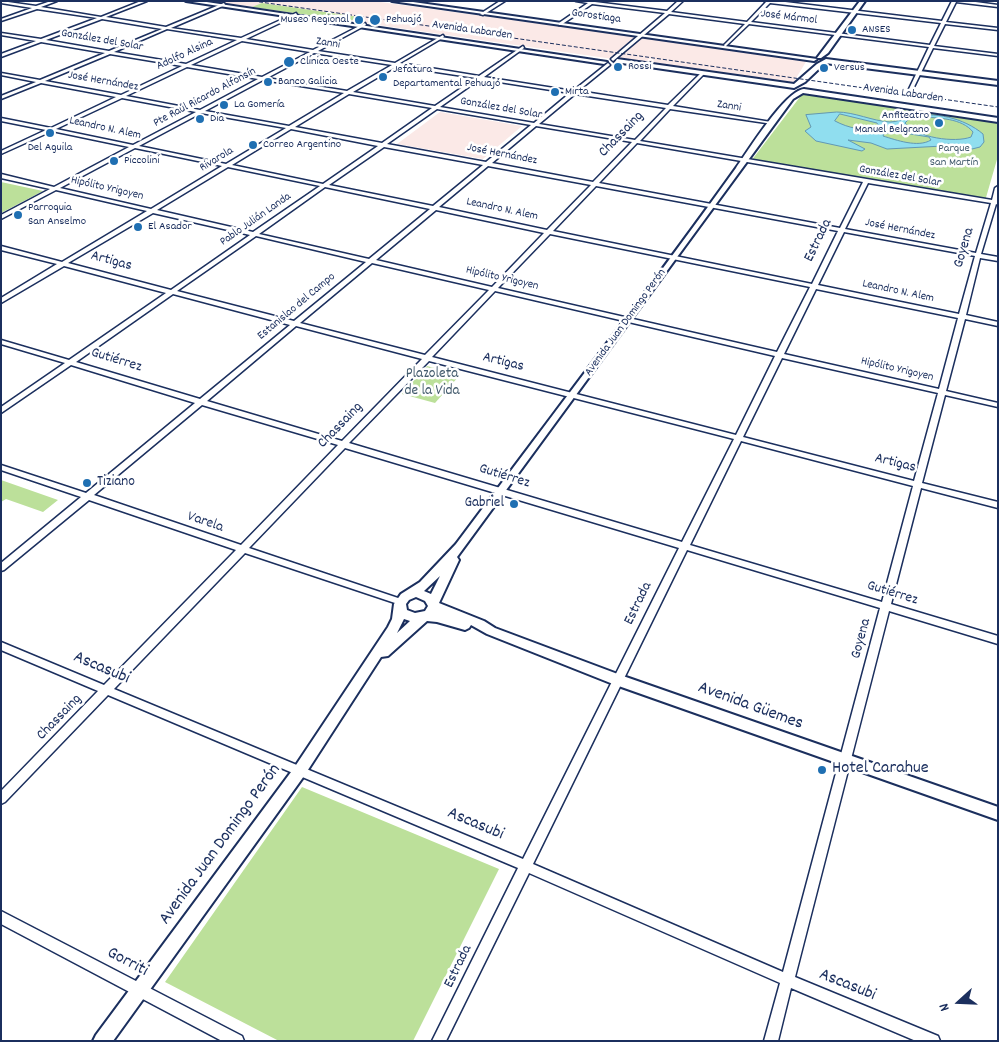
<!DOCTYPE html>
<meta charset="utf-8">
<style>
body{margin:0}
#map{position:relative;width:999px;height:1042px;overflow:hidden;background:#fff;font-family:Dekko,sans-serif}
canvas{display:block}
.frame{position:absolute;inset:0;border:2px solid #1b2f5e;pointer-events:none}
.north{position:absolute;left:934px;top:977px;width:50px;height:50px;-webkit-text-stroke:4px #fff;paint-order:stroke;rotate:250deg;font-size:14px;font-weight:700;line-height:20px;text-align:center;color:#1b2f5e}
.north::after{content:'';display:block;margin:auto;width:18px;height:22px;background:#1b2f5e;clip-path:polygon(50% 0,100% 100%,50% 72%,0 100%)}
</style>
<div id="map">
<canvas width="999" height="1042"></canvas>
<div class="frame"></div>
<div class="north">N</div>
</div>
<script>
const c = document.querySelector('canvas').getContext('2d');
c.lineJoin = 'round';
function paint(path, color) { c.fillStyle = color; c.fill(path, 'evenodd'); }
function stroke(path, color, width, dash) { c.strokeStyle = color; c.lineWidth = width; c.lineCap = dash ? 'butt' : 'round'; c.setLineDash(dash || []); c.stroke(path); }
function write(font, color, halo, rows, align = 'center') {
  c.font = font + ' Dekko,sans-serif'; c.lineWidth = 5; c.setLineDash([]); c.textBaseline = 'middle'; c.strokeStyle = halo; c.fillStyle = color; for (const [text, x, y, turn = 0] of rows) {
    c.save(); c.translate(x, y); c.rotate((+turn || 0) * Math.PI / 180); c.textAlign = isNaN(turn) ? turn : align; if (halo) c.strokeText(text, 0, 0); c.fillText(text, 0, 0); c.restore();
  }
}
const built = new Path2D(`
 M212,1H373L807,60L792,85Z
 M440,112L522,126L483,159L397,144Z`);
const green = new Path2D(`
 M262,3L359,17L350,21L252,7Z
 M803,93L998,122V156L985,201L751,161Z
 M1,182L43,191L1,213Z
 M427,366L460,375L435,403L402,394Z
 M1,480L58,500L43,512L6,499L1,502Z
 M302,787L499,869L413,1041H279L165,982Z`);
const water = new Path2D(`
 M837,112C855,112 872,121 890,122C897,122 903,119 909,117C934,111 964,118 983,134L984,142L980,147L972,149L948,144L943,146L887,149L871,143L848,140L865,149L862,151L816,141L805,131L811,127L806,115ZM840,114L877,123L879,127C865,132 848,128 835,121ZM922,117C938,118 962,118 973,132L971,137C955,143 917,138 905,123L908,120ZM904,133L929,137L931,140C918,148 896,140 883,136L884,134Z`);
const street = new Path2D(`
 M1,1L36,6L51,1H57L41,7L101,17L141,1H147L106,17L166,27L224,3L225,5L171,28L241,38L296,13L297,15L246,39L313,50L365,23L366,25L318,51L395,63L443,35L444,37L400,63L479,76L523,46L524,48L484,77L573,91L608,63L610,65L578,91L668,105L702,72L704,74L673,106L771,122H773V124L670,109L640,141L992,200L995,188L998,186V205L996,204L981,254L998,257V261L980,258L966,315L998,322V326L965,319L946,391L998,403V407L945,395L922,483L998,502V508L921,488L891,604L998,636V644L889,611L795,977L938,1036L940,1041H916L791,988L778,1041H764L780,983L529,873L446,1041H432L518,868L108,695L5,802L1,804V791L98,691L1,650V642L104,685L236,550L89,500L4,570L1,571V563L81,497L1,470V465L86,493L195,403L71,365L1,413V407L65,363L1,344V340L69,360L166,293L64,266L1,303V298L57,264L1,250V246L62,262L147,211L56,190L1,219V215L50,189L1,178V174L54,187L129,147L52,131L1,154V151L46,130L1,121V118L51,128L116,97L41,83L1,99V96L36,82L1,75V73L40,80L105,53L41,42L1,57V54L36,41L1,35V33L41,39L97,18L37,9L1,21V19L32,8L1,3ZM102,19L162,29L109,51L46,40ZM167,29L237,40L186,64L114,52ZM242,41L310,52L262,77L191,65ZM314,53L392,65L347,91L267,78ZM110,54L182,66L121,95L45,81ZM397,66L476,78L435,106L353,92ZM187,67L258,79L200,110L126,96ZM480,79L570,93L534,123L440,107ZM263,80L344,93L289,126L205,111ZM349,94L432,108L382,143L295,127ZM575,94L666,108L635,140L539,124ZM122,98L196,112L133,145L56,129ZM437,109L531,125L486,162L387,144ZM201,113L286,128L226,164L139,146ZM536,126L632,142L593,182L492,163ZM291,129L378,146L323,184L232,165ZM637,143L863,182L840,228L599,183ZM384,147L483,165L433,206L329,185ZM135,148L222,166L151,209L60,188ZM488,166L591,185L547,230L439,207ZM228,167L320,186L253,232L157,210ZM868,183L991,203L976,253L845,229ZM596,186L838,231L812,284L553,231ZM325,187L430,209L369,259L259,234ZM436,210L544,233L492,287L376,260ZM153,213L250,235L171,290L68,263ZM844,232L975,256L959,314L818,285ZM550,234L810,287L777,352L498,288ZM256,236L366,262L294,321L177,291ZM372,263L489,290L425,355L300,323ZM816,289L958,318L939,389L784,354ZM495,291L775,356L736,435L432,357ZM173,294L290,325L200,399L76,362ZM296,326L422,359L342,441L207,401ZM782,358L938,393L914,481L743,437ZM429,361L734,439L682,542L349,443ZM202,405L338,445L241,545L94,495ZM741,441L913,486L882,602L690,545ZM345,448L679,548L523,859L114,689L245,553L398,604H404L406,602L404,600L249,548ZM687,550L880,608L783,972L533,864Z
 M500,1H505L483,15L480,14Z
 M576,1H596L595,2L667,11L678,1H683L671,12L747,22L766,2L764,1H777L942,21L952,1H968L998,5V7L956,2L946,22L998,28V30L945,24L934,46L998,54V56L933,48L913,89L911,90L909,89L929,47L749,24L725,47L724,45L745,24L669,14L613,61L611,59L665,13L592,4L561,25H559V23L588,3ZM770,3L941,23L930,45L751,22Z
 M1,911L242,1036L244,1041H222L1,924Z`);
const secondary = new Path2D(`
 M186,1H200L607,62L604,64Z
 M392,1H406L817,59L814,61Z
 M860,1H865L828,53L821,58H817Z
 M617,59L794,84L817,64L826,59L998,81V85L825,63L805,82L794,88L615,62Z
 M804,89L998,118V122L803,93L793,99L457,557L459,560L439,603L484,621L495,628L623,676L998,807V820L613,684L487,634L471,625L469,628L465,630L437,622L427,621L388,656L381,657L304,776L113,1041H93L96,1035L294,768L388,627L392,619L394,604L401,594L420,582L456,544C549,419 645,295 736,168C748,151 785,91 804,89ZM440,576L431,594L424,591ZM416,597L425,601L428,606L425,611L415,613L407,610L406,604L409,600ZM404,619L410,621L397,633Z`);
const rail = new Path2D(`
 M253,1L998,107`);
const markers = [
 [359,20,5,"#1f6fb2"],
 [375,20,6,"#1f6fb2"],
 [852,30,5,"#1f6fb2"],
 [289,62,6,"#1f6fb2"],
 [618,67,5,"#1f6fb2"],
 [824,68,5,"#1f6fb2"],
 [383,77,5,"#1f6fb2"],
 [268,82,5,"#1f6fb2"],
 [555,92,5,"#1f6fb2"],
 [224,105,5,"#1f6fb2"],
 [200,119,5,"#1f6fb2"],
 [939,123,5,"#1f6fb2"],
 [50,133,5,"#1f6fb2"],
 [253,145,5,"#1f6fb2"],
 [114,161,5,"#1f6fb2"],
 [18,215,5,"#1f6fb2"],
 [138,227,5,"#1f6fb2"],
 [87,483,5,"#1f6fb2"],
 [514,504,5,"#1f6fb2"],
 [822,770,5,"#1f6fb2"]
];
const farStreetnames = [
 ["Gorostiaga",596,17,8],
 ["José Mármol",789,18,7],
 ["Avenida Labarden",472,31,8],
 ["González del Solar",102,41,10],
 ["Zanni",328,44,9],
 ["Adolfo Alsina",185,55,-25],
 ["José Hernández",103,82,10],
 ["Avenida Labarden",903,94,8],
 ["Pte Raúl Ricardo Alfonsín",205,98,-28],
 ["Zanni",729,107,9],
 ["González del Solar",501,109,10],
 ["Leandro N. Alem",105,129,12],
 ["José Hernández",502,155,11],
 ["Rivarola",217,160,-31],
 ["González del Solar",900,177,10],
 ["Hipólito Yrigoyen",107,189,13],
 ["Leandro N. Alem",502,210,12],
 ["Pablo Julián Landa",256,220,-35],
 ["José Hernández",900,230,11],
 ["Hipólito Yrigoyen",502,279,13],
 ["Leandro N. Alem",898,292,12],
 ["Estanislao del Campo",297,307,-40],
 ["Avenida Juan Domingo Perón",626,323,-54],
 ["Hipólito Yrigoyen",897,370,13]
];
const farPoinames = [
 ["Museo Regional",349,20,"right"],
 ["Pehuajó",386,20],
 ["ANSES",862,30],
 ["Clinica Oeste",300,62],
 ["Rossi",628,67],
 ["Versus",834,68],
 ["Jefatura",393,70],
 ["Departamental Pehuajó",393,84],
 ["Banco Galicia",278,82],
 ["Mirta",565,92],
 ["La Gomería",234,105],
 ["Anfiteatro",929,116,"right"],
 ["Manuel Belgrano",929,130,"right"],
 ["Dia",210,119],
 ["Correo Argentino",263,145],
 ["Del Aguila",50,148,"center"],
 ["Piccolini",124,161],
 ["Parroquia",28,208],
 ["San Anselmo",28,222],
 ["El Asador",148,227]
];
const farParknames = [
 ["Parque",954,149],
 ["San Martín",954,163]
];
const streetNames = [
 ["Chassaing",622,135,-46],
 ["Estrada",819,241,-64],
 ["Goyena",965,248,-74],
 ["Artigas",111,262,15],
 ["Gutiérrez",116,361,17],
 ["Artigas",503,363,14],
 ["Chassaing",341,426,-46],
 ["Artigas",895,464,14],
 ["Gutiérrez",504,477,17],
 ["Varela",205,523,19],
 ["Gutiérrez",892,594,17],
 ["Estrada",639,604,-64],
 ["Goyena",862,639,-75],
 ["Chassaing",60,718,-46],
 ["Estrada",459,967,-64]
];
const parkNames = [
 ["Plazoleta",432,375],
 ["de la Vida",432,392]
];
const poiNames = [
 ["Tiziano",97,483],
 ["Gabriel",504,504,"right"]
];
const nearStreetnames = [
 ["Ascasubi",101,669,23],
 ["Avenida Güemes",750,707,20],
 ["Ascasubi",475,825,23],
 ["Avenida Juan Domingo Perón",221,845,-54],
 ["Gorriti",127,963,28],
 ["Ascasubi",847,986,22]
];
const nearPoinames = [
 ["Hotel Carahue",832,770]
];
paint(built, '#fbe9e7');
paint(green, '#bce09a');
paint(water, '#90deef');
stroke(water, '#6198b5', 1);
stroke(street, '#1b2f5e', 3);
stroke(secondary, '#1b2f5e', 4);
paint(street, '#fff');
paint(secondary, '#fff');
stroke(rail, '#1b2f5e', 1, [4, 2]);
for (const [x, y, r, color] of markers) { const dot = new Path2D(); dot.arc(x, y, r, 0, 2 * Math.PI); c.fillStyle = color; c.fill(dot); stroke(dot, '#fff', 2); }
write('12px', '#1b2f5e', '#fff', farStreetnames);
write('12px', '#1b2f5e', '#fff', farPoinames, 'left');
write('12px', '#435b6d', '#fff', farParknames);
write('15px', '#1b2f5e', '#fff', streetNames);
write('15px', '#435b6d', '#fff', parkNames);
write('15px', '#1b2f5e', '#fff', poiNames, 'left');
write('18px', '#1b2f5e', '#fff', nearStreetnames);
write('18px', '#1b2f5e', '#fff', nearPoinames, 'left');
</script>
